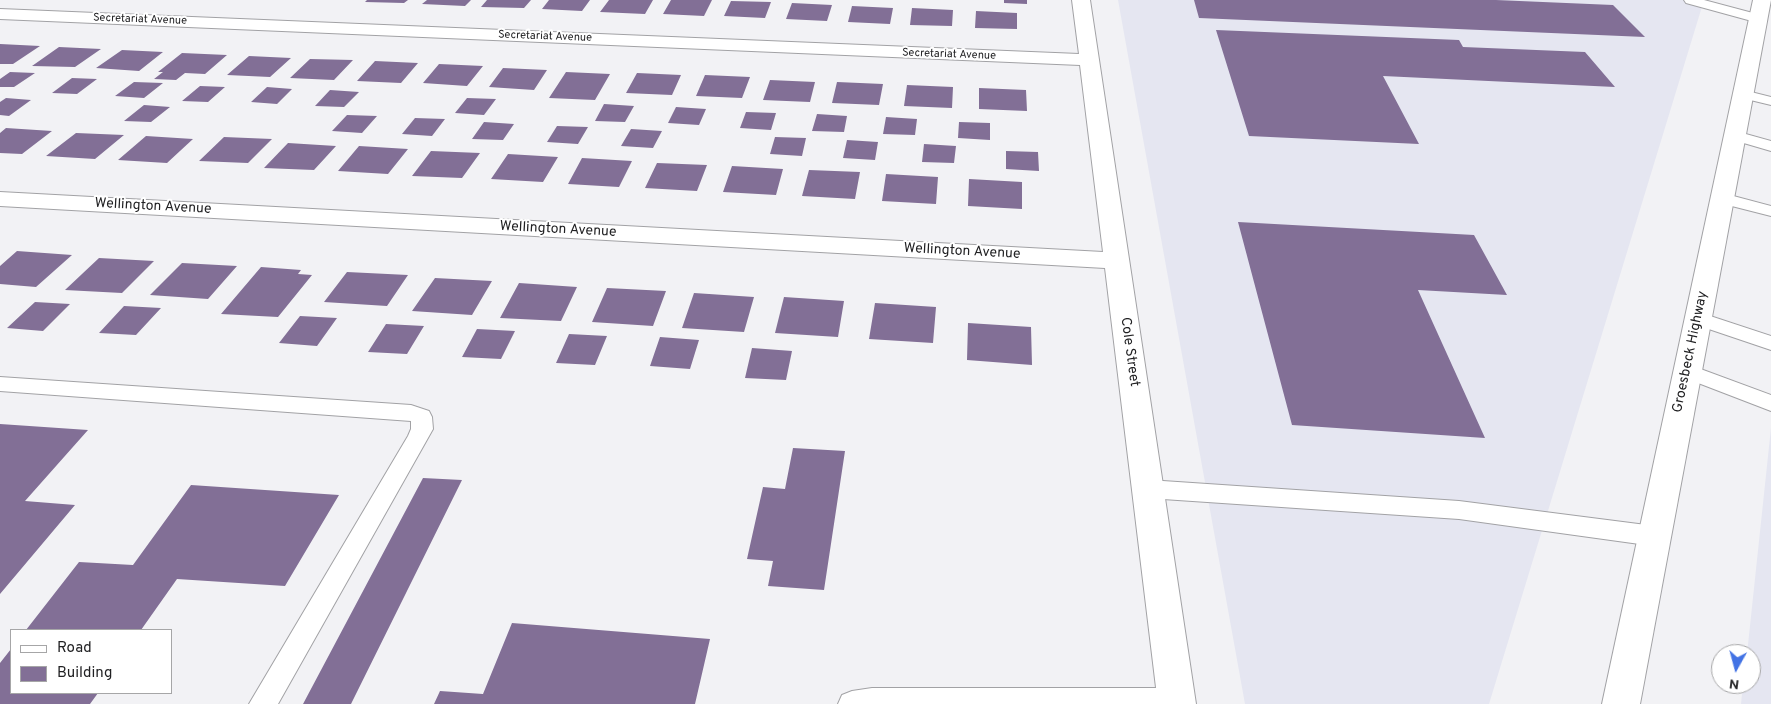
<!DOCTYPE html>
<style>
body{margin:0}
#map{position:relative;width:1771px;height:704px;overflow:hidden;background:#f2f2f5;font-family:Overpass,sans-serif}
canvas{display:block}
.legend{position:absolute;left:10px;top:629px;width:162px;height:65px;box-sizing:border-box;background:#fff;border:1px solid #a6a6a7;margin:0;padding:6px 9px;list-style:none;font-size:15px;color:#212123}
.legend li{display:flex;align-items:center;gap:10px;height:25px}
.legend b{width:25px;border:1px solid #a6a6a7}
.north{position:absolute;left:1711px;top:644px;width:50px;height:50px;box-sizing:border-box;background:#fff;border:1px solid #a6a6a7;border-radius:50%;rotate:187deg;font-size:14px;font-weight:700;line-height:20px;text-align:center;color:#212123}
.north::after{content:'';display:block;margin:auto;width:18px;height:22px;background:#4373e4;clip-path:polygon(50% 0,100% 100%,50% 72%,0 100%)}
</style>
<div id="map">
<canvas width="1771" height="704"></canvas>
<ul class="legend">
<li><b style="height:6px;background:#fff"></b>Road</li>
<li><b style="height:14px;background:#826f96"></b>Building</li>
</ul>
<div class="north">N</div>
</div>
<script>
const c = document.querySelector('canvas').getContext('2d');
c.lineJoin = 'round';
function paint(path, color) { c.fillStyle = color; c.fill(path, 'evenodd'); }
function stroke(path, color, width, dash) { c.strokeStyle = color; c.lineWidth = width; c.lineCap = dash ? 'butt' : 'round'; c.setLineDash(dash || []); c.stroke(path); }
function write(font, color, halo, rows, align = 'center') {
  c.font = font + ' Overpass,sans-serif'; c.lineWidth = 4; c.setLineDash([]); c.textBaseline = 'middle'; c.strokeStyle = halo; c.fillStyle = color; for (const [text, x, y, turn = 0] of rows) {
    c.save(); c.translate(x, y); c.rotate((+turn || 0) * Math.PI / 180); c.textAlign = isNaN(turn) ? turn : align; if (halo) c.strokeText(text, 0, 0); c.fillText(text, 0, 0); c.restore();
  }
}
const built = new Path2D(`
 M1118,0H1704L1489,704H1245Z
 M1771,428V704H1741L1743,684H1751V654H1747Z`);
const building = new Path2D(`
 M367,0H408L404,3L365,2Z
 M427,0H471L465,6L422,4Z
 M487,0H531L524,8L481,7Z
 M549,0H590L582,11L542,9Z
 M609,0H653L645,14L600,12Z
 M671,0H712L704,16L663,14Z
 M1004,0H1027V4L1004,3Z
 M1194,0H1496L1613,5L1645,37L1199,18Z
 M731,1L771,2L765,18L724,16Z
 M792,3L832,5L827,21L786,19Z
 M852,6L893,8L890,24L848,22Z
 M912,8L953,10L952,26L910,25Z
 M976,11L1017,13V29L975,28Z
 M1216,30L1459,40L1463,47L1585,52L1615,87L1383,76L1419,144L1249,136Z
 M0,44L40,46L13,64H0Z
 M59,47L101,49L75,67L32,66Z
 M122,50L163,52L139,71L96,68Z
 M182,53L227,55L205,74L185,73L176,80L154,79L163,72H158Z
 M249,56L291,58L270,77L227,75Z
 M310,59L353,60L334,80L290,78Z
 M375,61L418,63L401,83L357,81Z
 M439,64L483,66L467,86L423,83Z
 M503,68L547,70L534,90L489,87Z
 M10,72L35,73L14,87H0V79Z
 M566,72L610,74L595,100L549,98Z
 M637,73L681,75L672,95L626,93Z
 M705,75L750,77L742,98L696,96Z
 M72,78L97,79L77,94L52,93Z
 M770,80L815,82L810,102L763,100Z
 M134,82L163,83L144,98L115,96Z
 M837,82L883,84L879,105L832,103Z
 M907,85L953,87L952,108L904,106Z
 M200,86L225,87L208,102L182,101Z
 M267,87L292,89L277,104L251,102Z
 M979,88L1026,90L1027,111L979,109Z
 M330,90L359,92L344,107L315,106Z
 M6,98L31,100L9,116L0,115V102Z
 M467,98L496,99L484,115L455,113Z
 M604,104L634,106L625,122L595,121Z
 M144,105L170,107L151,122L124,121Z
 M676,107L706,109L699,125L668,123Z
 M746,112L776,113L771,130L740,128Z
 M817,114L847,116L844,132L812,131Z
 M347,115L377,116L362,133L332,131Z
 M886,117L917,119L915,135L883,134Z
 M415,118L445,119L432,136L402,134Z
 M484,122L514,124L503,140L472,139Z
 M959,122L990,123V140L958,138Z
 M557,126L588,127L578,144L547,142Z
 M6,128L52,131L22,154L0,153V133Z
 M631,129L662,131L653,148L621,146Z
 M76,133L124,135L95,159L46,156Z
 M146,136L193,139L167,163L118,160Z
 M224,137L272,139L248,163L199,161Z
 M775,137L806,138L802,156L770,154Z
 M847,140L878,142L875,160L843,158Z
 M288,143L336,146L314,170L264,168Z
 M924,144L956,146L954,163L922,162Z
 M359,146L408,149L388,174L338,171Z
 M431,151L480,153L462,178L412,176Z
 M1006,151L1038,152L1039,171L1006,169Z
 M508,154L558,157L543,182L491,179Z
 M582,158L632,161L619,187L568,184Z
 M657,163L707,165L697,191L645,188Z
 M732,166L783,169L776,195L723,192Z
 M809,170L860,172L855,199L802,196Z
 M886,174L938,177L936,204L882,201Z
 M969,179L1022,182V209L968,206Z
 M1238,222L1474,235L1507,295L1418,290L1485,438L1292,425Z
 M17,251L72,255L36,287L0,284V266Z
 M99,258L154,261L122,293L65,290Z
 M182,263L237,266L208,299L150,295Z
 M261,267L301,270L298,274L312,275L278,317L221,314Z
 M347,272L408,275L387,306L324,302Z
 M435,278L492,281L472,315L412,311Z
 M519,283L577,287L561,321L500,318Z
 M607,288L666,291L653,326L592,322Z
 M694,293L754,297L744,332L682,328Z
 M784,297L844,301L838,337L775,333Z
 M35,302L70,304L43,331L7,328Z
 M875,303L936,307L933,343L869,339Z
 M124,306L161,308L136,335L99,333Z
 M300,316L337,318L317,346L279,343Z
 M968,323L1031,327L1032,365L967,360Z
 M386,324L424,326L407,354L368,352Z
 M477,329L515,331L501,359L462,357Z
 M569,334L607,336L595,365L556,363Z
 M660,337L699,340L690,369L650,366Z
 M752,348L792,351L786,380L745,378Z
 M0,424L88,430L25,501L75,505L0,594Z
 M793,448L845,451L824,590L768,586L773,561L747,559L763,487L785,489Z
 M423,478L462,480L351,704H303Z
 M191,485L339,495L285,586L177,579L141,630H26L79,562L133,565Z
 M512,623L710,639L695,704H434L440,691L483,694Z
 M11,649V693H98L90,704H0V663Z`);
const lane = new Path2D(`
 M1684,0H1704L1764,16L1766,19L1759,23L1686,3Z
 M1743,90L1771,97V105L1738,97L1736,94L1738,91Z
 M1735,131L1771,141V151L1730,139L1727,136L1730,133Z
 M1722,193L1771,206V216L1716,202L1714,198L1716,194Z
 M1698,312L1771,336V350L1691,323L1688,318L1691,313Z
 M1687,364L1771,395V411L1680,376L1677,371L1680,366Z
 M0,377L411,405L429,411L432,417L433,429L278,704H249L408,436L411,429V421L0,391Z
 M1148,480L1459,501L1654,526L1662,529L1666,536L1662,543L1654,546L1459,519L1148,498L1140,495L1137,489L1140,483Z
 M872,688H1176L1186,692L1190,701L1188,704H838L842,695L852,691Z`);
const street = new Path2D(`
 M1072,0H1090L1196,704H1158L1105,268L0,206V192L1103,252L1080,65L0,19V9L1079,54Z`);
const primary = new Path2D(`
 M1753,0H1771L1640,704H1602Z`);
const farStreetnames = [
 ["Secretariat Avenue",140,20,2],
 ["Secretariat Avenue",545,37,2],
 ["Secretariat Avenue",949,55,2]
];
const streetNames = [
 ["Wellington Avenue",153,207,3],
 ["Wellington Avenue",558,230,3],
 ["Wellington Avenue",962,252,3],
 ["Cole Street",1129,352,82],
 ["Groesbeck Highway",1691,352,-78]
];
paint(built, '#e5e6f1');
paint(building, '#826f96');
stroke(lane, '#a2a2a5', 2);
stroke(street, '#a2a2a5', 2);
stroke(primary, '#a2a2a5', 2);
paint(lane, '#fff');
paint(street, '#fff');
paint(primary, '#fff');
write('11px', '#212123', '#fff', farStreetnames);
write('14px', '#212123', '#fff', streetNames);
</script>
